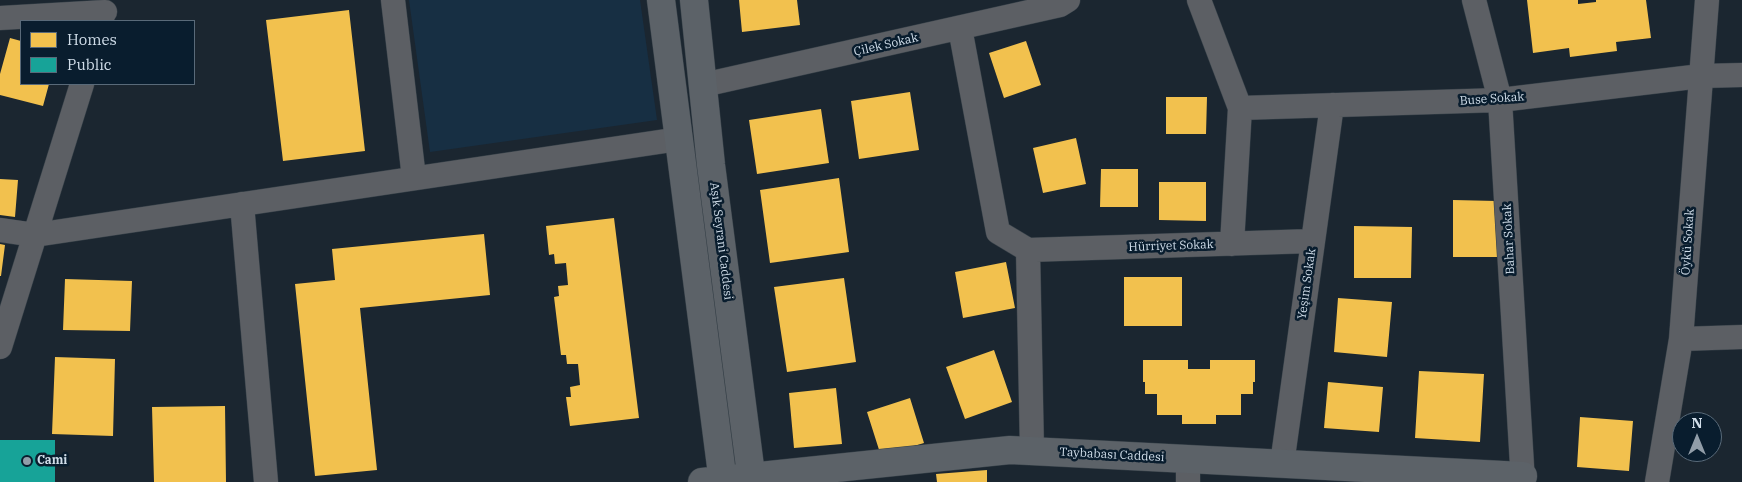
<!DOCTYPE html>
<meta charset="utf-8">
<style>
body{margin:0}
#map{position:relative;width:1742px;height:482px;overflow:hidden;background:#1b2630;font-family:"IBM Plex Serif",serif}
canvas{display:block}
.legend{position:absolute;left:20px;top:20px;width:175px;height:65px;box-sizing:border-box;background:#091d2e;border:1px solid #596a79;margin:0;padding:6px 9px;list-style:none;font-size:15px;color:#d0dde9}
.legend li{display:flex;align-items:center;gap:10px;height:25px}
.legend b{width:25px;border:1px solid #596a79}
.north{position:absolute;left:1672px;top:412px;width:50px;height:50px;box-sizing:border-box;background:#091d2e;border:1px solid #596a79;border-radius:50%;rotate:0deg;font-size:14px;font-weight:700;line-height:20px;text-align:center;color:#d0dde9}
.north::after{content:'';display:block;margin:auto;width:18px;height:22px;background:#919da8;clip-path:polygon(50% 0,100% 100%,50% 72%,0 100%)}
</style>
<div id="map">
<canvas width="1742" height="482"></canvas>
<ul class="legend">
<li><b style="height:14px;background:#f2c14e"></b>Homes</li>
<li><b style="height:14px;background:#17a398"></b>Public</li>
</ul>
<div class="north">N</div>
</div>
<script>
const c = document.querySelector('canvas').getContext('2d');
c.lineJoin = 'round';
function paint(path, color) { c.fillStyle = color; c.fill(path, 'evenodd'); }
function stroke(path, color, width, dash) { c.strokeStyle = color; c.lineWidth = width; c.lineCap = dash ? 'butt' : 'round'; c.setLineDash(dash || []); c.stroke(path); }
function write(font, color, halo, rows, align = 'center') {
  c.font = font + ' "IBM Plex Serif",serif'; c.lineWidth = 5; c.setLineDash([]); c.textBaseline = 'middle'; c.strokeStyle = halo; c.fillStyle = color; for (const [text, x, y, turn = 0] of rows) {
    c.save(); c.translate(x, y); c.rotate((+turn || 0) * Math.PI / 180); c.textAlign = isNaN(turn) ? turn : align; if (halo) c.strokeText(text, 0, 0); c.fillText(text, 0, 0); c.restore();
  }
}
const built = new Path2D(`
 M409,0H640L657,120L430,152Z`);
const homes = new Path2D(`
 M739,0H797L800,25L742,32Z
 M1527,0H1578V4L1596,2V0H1646L1651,38L1616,42L1617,51L1570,57L1569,48L1533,53Z
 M349,10L365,151L283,161L266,20Z
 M10,38L21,41V84H49L43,106L0,95V74Z
 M1026,41L1041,85L1004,98L989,53Z
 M910,92L919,150L859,159L851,101Z
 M1166,97H1207L1206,134H1166Z
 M821,109L829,163L757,174L749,120Z
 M1076,138L1086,184L1043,193L1033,148Z
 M1101,169H1138V207H1100Z
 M839,178L849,252L770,263L760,190Z
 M0,179L18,180L15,217L0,215Z
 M1159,182H1206V221L1159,220Z
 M1453,200L1497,201V257H1453Z
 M614,218L639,418L570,426L566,397H571L570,387L580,385L578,364H567L566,355H561L554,297L559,296L558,286L568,285L566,263L555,264L554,254L549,255L546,226Z
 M1354,226L1412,227L1411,278H1354Z
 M484,234L490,295L360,308L377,470L315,476L295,284L335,280L332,249Z
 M0,244L5,245L1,276H0Z
 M1006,262L1015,308L963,318L955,272Z
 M1124,277H1182V326H1124Z
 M844,278L856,362L787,372L774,287Z
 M65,279L132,281L130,331L63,330Z
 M1338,298L1392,302L1387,357L1334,352Z
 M994,350L1012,402L965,419L946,367Z
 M55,357L115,359L113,436L52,434Z
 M1143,360H1188V369H1210V360H1255V382H1253V394H1241V415H1216V424H1182V415H1157V394H1145V382H1143Z
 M1419,371L1484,374L1480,442L1415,438Z
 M1328,382L1383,387L1379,432L1324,428Z
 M836,388L842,444L794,448L789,393Z
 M910,398L924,443L881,456L867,412Z
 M225,406L226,482H154L152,407Z
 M1580,417L1633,421L1629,471L1577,467Z
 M987,470V482H937L936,474Z`);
const public = new Path2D(`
 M0,440H55V482H0Z`);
const street = new Path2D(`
 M393,0L414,178
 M1199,0L1240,108L1232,244
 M1474,0L1500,100L1523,482
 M0,18L105,12
 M960,28L998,232L1028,250L1032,451
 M703,85L1060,5L1068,0
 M1240,108L1500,100L1701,76L1742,75
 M242,204L266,482
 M0,230L35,235L679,139
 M1028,250L1313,241
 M1681,339L1742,337
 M0,347L82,84
 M1282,464L1332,105
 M1188,482V459
 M1657,482L1681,339L1707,0`);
const secondary = new Path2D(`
 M661,0L723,482
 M694,0L711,165L752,482
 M702,482L1010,450L1523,476`);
const markers = [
 [27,461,5,"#919da8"]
];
const streetNames = [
 ["Çilek Sokak",886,45,-13],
 ["Buse Sokak",1492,99,-4],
 ["Bahar Sokak",1509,239,-93],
 ["Aşık Seyrani Caddesi",721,241,83],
 ["Öykü Sokak",1688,242,-86],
 ["Hürriyet Sokak",1171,246,-2],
 ["Yeşim Sokak",1307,284,-82],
 ["Taybabası Caddesi",1112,455,3]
];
const poiNames = [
 ["Cami",37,461]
];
paint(built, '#172f43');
paint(homes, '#f2c14e');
paint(public, '#17a398');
stroke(street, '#364048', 25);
stroke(secondary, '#364048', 29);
stroke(street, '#5c5f64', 24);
stroke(secondary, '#5c6268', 28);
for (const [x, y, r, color] of markers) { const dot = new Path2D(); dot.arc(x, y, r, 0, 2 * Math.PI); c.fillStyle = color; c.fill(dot); stroke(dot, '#091d2e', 2); }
write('12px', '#d0dde9', '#091d2e', streetNames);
write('bold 12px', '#d0dde9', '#091d2e', poiNames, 'left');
</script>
